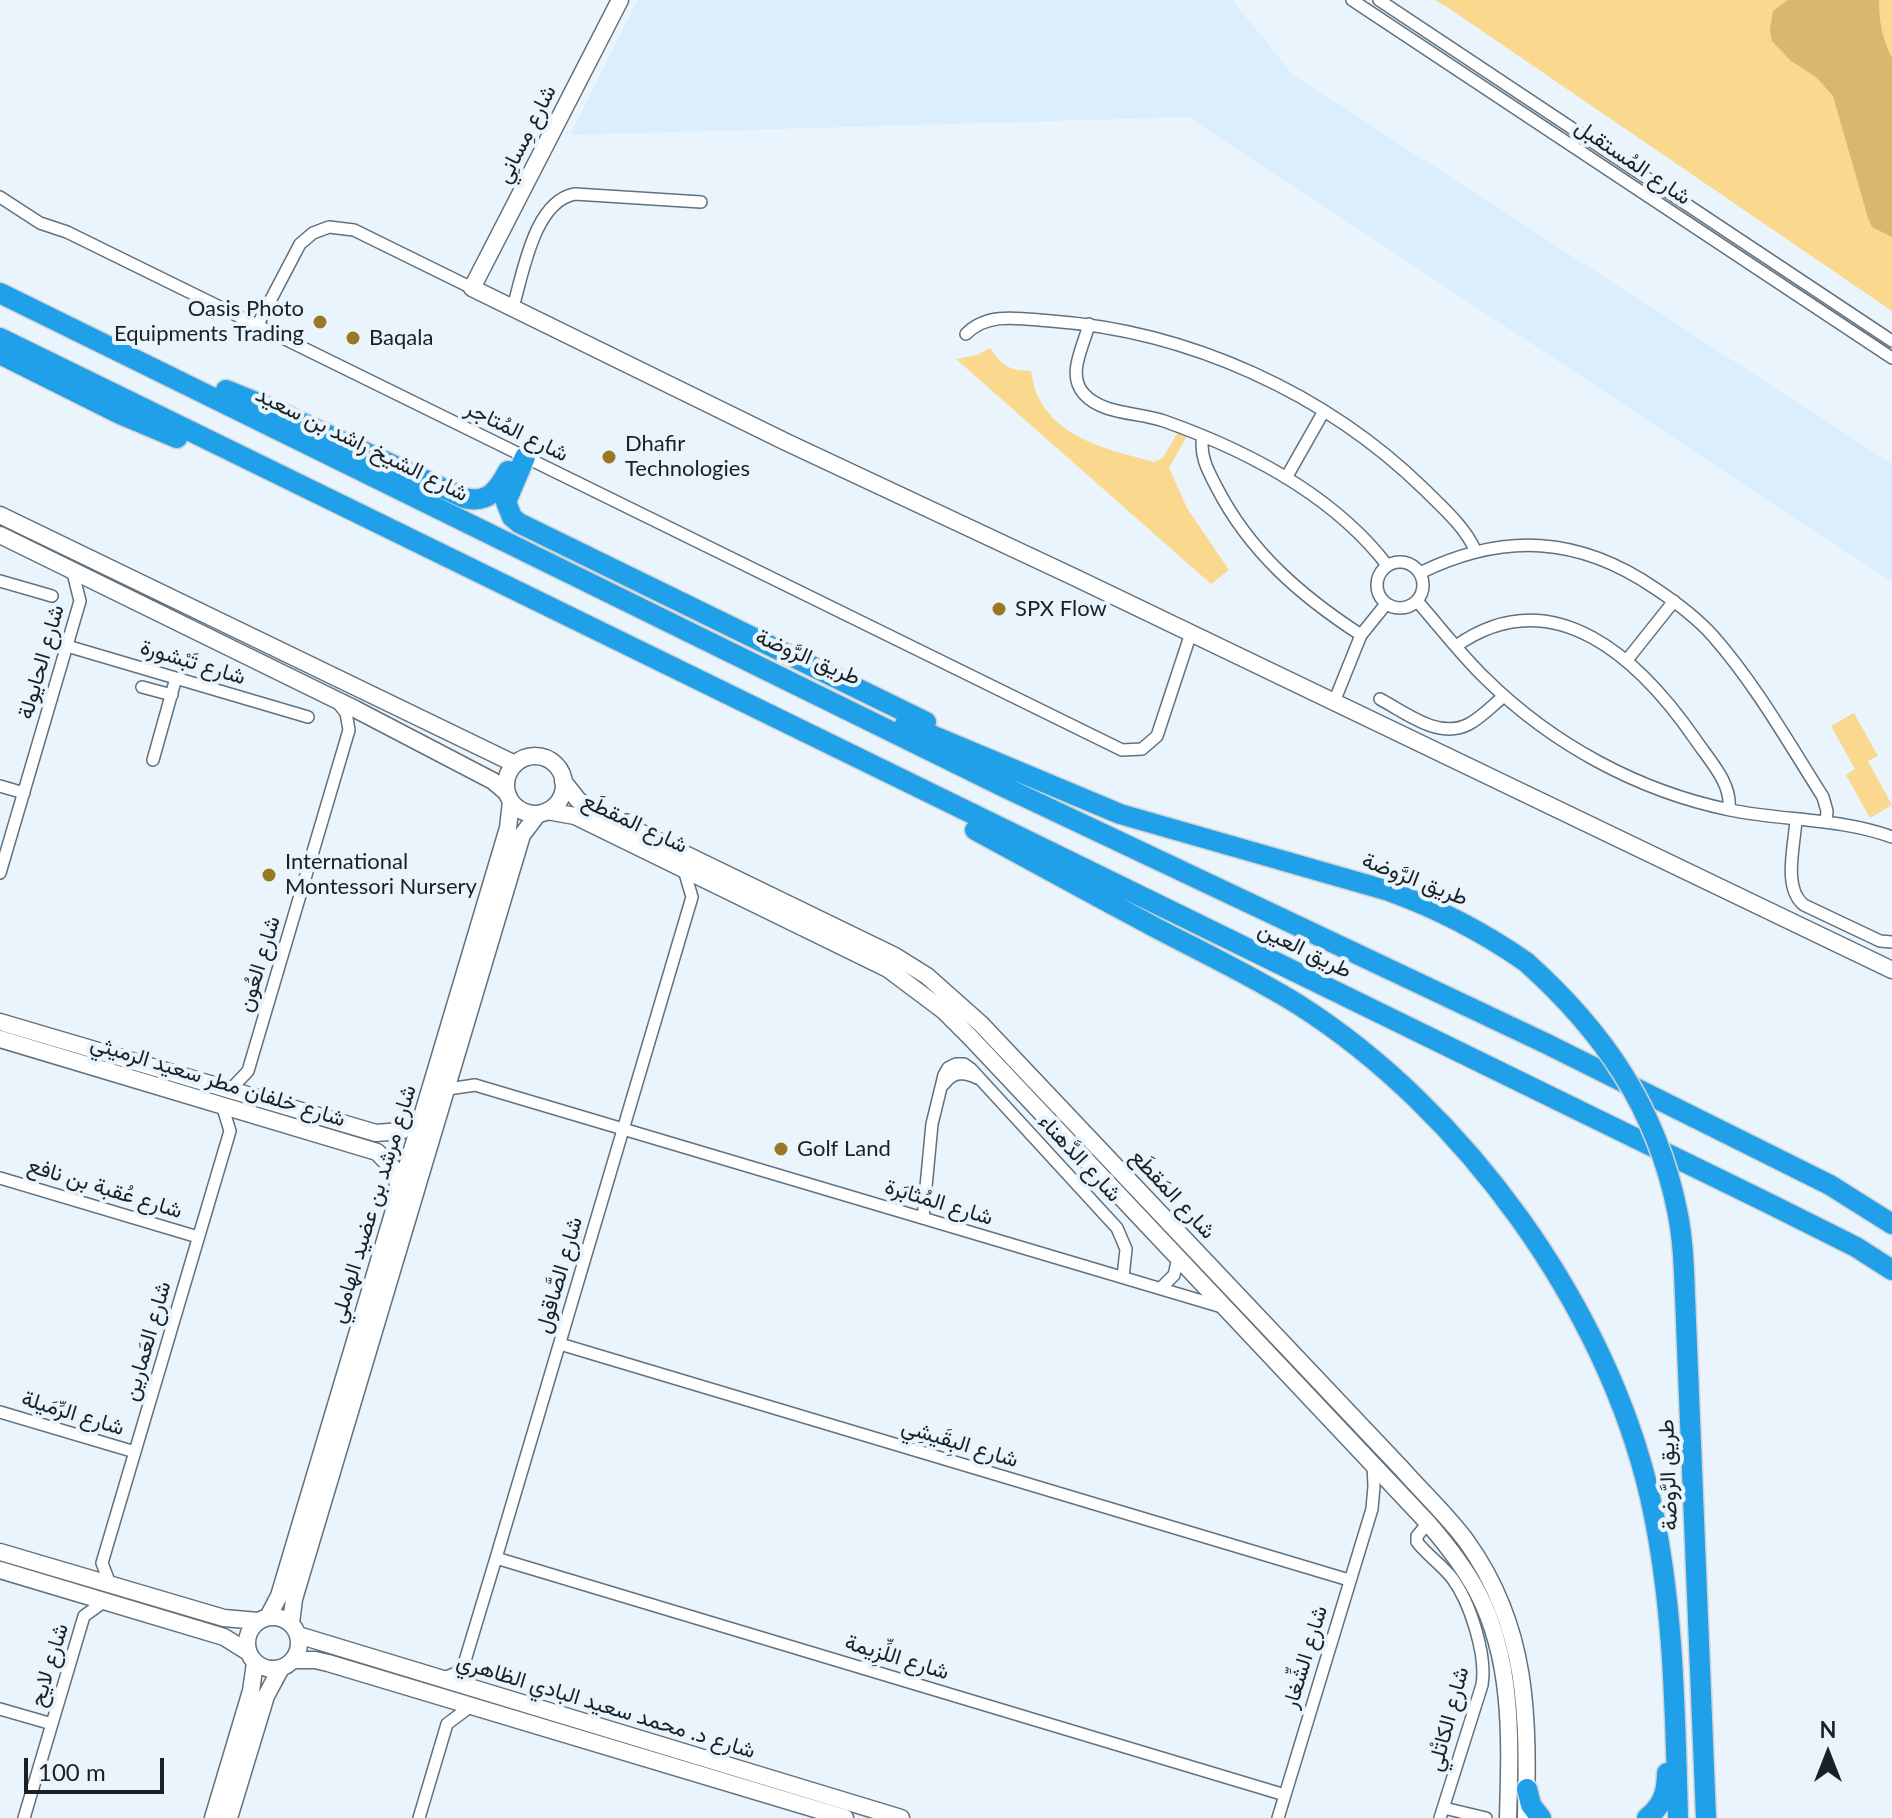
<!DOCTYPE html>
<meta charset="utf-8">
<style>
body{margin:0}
#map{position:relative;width:1892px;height:1818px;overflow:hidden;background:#e9f4fc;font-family:Lato,sans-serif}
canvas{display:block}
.north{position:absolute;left:1788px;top:1714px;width:80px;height:80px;-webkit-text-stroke:6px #e9f4fc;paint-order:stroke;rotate:0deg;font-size:22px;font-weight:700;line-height:32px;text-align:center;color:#1a2025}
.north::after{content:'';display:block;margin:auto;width:28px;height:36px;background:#1a2025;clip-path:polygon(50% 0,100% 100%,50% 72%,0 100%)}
.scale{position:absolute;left:24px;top:1758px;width:140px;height:36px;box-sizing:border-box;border:4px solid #1a2025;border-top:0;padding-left:10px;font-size:24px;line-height:28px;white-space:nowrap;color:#1a2025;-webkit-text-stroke:6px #e9f4fc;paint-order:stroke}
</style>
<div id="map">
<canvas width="1892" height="1818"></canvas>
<div class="north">N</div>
<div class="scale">100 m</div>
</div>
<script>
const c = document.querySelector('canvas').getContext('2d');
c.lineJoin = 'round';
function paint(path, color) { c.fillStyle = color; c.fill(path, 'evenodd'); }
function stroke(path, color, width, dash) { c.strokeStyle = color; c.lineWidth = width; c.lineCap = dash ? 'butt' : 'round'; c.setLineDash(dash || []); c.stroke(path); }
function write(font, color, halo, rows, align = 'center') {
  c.font = font + ' Lato,Vazirmatn,sans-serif'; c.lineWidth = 8; c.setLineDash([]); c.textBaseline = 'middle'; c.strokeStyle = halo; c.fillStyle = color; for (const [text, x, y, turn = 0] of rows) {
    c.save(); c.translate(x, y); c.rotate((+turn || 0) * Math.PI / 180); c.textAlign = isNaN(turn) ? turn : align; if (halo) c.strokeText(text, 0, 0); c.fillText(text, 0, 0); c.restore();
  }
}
const built = new Path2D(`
 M638,0H1232L1293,75L1892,464V582L1189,117L570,135Z`);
const green = new Path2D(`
 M1435,0H1892V311L1447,7Z
 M990,348C1003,367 1008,370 1031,371C1033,379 1034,388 1037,395C1059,441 1111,450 1154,462L1163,458L1179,430L1188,434L1169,468L1187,508L1229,570L1211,584L956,359L977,355Z
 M1854,713L1878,756L1868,761L1892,805L1870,818L1846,775L1855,769L1831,726Z`);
const water = new Path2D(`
 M1788,0H1879C1879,22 1882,38 1892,58V237L1872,227L1868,218L1833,96L1816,77L1791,61L1772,41L1770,30L1773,11Z`);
const street = new Path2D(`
 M1352,0L1892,358
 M1379,0L1892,341
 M0,197L40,223L67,232L1122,750L1142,749L1157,736L1191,633
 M513,307C523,274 534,201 575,194L701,202
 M1089,324C1084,346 1066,374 1084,394C1103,415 1139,412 1164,421C1246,450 1333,495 1387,565
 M257,326L300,244L313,233L329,227L354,230L472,288
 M966,334C988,311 1022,319 1051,321C1189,331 1326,393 1425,490C1443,508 1465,527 1475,550
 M1203,436C1199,455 1208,471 1217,488C1250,552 1301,596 1361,635
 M1286,478L1324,411
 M1377 585a23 23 0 1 1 46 0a23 23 0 1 1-46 0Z
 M1420,573C1504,532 1579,536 1656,589C1677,603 1696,617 1713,636C1756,685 1788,742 1823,797L1827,811L1826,822
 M0,581L52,596
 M1417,601C1440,627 1461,655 1486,679C1552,744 1638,791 1730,810C1784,821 1840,818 1892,837
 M67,646L308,717
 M1456,646C1554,577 1641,661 1695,739C1709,760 1732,783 1729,809
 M1627,660L1674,601
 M142,687L172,695
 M1380,699C1406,713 1439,740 1469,724C1482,717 1493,705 1504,696
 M1334,702L1361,635L1386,604
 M153,760L176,678
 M0,786L24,793
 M1796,819C1795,844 1782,888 1804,905L1880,941L1892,942
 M0,873L80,601L72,569
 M944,1084C953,1072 964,1071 977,1078
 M448,1089L475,1085L1222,1307
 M230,1090L248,1071L349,730L346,713L338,703
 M0,1178L198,1237
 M923,1218L932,1124L944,1075L948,1068L956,1064H964L971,1069L1117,1228L1126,1249L1123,1277
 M1161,1288L1174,1275L1178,1258
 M560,1344L1349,1580
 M0,1412L135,1452
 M1428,1523L1417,1536V1542C1427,1555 1442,1565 1452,1578C1470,1602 1487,1655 1482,1685L1440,1818
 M496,1558L1285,1795
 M110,1584L102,1563L230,1131L222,1105
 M441,1679L456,1673L464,1664L496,1558L692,897L684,870
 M0,1709L52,1724
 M1444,1808L1486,1818
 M24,1818L84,1616L105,1601
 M419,1818L447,1724L471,1706
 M1278,1818L1372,1509L1374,1486L1373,1465`);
const secondary = new Path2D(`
 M620,0L472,288L786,442L1074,577L1892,970
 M0,515L515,764
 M0,535L355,709L493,781L507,793
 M506 785a29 29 0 1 1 58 0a29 29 0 1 1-58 0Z
 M563,781L578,800L588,807L895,956L927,976L981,1024L1402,1469C1423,1493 1448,1516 1467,1542C1529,1629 1528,1716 1526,1818
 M547,811L575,816L888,969L944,1011L970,1037L1428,1523C1447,1545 1465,1568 1478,1593C1514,1663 1510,1742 1508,1818
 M0,1022L376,1133L401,1131L422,1118
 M0,1039L377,1152L394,1169L399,1188
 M0,1552L224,1618L258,1621
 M0,1570L224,1637L248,1652
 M247 1643a26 26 0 1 1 52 0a26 26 0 1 1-52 0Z
 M268,1617L279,1596L508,828L511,802
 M291,1623L294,1599L522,835L538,814
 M298,1635L901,1818
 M293,1660H315L328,1663L845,1818
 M213,1818L251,1691L255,1663
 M229,1818L266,1696L281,1668`);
const highway = new Path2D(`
 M0,293L1004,787L1545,1043L1830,1185L1892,1224
 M0,338L1768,1203L1856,1247L1892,1270
 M0,354L120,414L177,438
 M226,390L268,407L464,498C488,504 498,490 508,471
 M525,457L506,502L512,517L519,523L926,722
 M905,724L1120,814L1389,891C1439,909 1483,932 1526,962
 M975,830C1036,863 1098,897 1160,930C1206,954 1254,977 1299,1005C1464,1110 1606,1306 1650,1497C1674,1603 1675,1710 1678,1818
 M1685,1296L1706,1818
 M1527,1789L1531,1805L1541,1818
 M1647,1818C1662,1806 1667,1793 1667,1773`);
const highwayBridge = new Path2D(`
 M1526,962C1603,1031 1656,1107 1677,1210C1683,1238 1684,1268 1685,1296`);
const markers = [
 [320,322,8,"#997822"],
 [353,338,8,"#997822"],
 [609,457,8,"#997822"],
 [999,609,8,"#997822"],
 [269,875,8,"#997822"],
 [781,1149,8,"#997822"]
];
const streetNames = [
 ["شارع مِسانِي",526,134,-63],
 ["شارع المُستقبل",1633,162,34],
 ["شارع المُتاجر",517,431,26],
 ["شارع الشيخ راشد بن سعيد",362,444,26],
 ["طريق الرَّوضة",808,657,23],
 ["شارع الحايولة",41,662,-74],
 ["شارع تَبْشورة",193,662,17],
 ["شارع المَقطَع",635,823,25],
 ["طريق الرَّوضة",1415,879,21],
 ["طريق العين",1305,950,26],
 ["شارع العُون",259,964,-73],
 ["شارع خلفان مطر سعيد الرميثي",218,1081,17],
 ["شارع الدَّهناء",1080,1158,47],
 ["شارع عُقبة بن نافع",105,1188,17],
 ["شارع المَقطَع",1173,1194,47],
 ["شارع المُثابَرة",939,1202,17],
 ["شارع مرشد بن عضيد الهاملي",373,1204,-73],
 ["شارع الصَّاقول",559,1275,-74],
 ["شارع العَمارين",147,1341,-74],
 ["شارع الرِّمَيلة",73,1413,17],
 ["شارع البِقَيشِي",960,1443,17],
 ["طريق الرَّوضة",1668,1475,-92],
 ["شارع اللِّزِيمة",897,1657,17],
 ["شارع الشِّغار",1305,1657,-73],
 ["شارع لايح",49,1665,-73],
 ["شارع د. محمد سعيد البادي الظاهري",606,1706,17],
 ["شارع الكاتْلي",1448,1719,-75]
];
const poiNames = [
 ["Oasis Photo",304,309,"right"],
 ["Equipments Trading",304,334,"right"],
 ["Baqala",369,338],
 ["Dhafir",625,444],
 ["Technologies",625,469],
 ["SPX Flow",1015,609],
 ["International",285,862],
 ["Montessori Nursery",285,887],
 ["Golf Land",797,1149]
];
paint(built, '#daeefe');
paint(green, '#fad88d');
paint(water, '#d9b76c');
stroke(street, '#61717d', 14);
stroke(secondary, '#61717d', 19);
stroke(highway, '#d1d2d3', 23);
stroke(street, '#fff', 11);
stroke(secondary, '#fff', 16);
stroke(highway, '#1fa0e9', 20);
stroke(highwayBridge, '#d1d2d3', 23, []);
stroke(highwayBridge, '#1fa0e9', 20);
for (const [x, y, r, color] of markers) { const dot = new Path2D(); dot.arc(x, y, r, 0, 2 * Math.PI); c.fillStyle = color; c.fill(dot); stroke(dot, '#e9f4fc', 3); }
write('22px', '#1a2025', '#e9f4fc', streetNames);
write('22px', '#1a2025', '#e9f4fc', poiNames, 'left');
</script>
